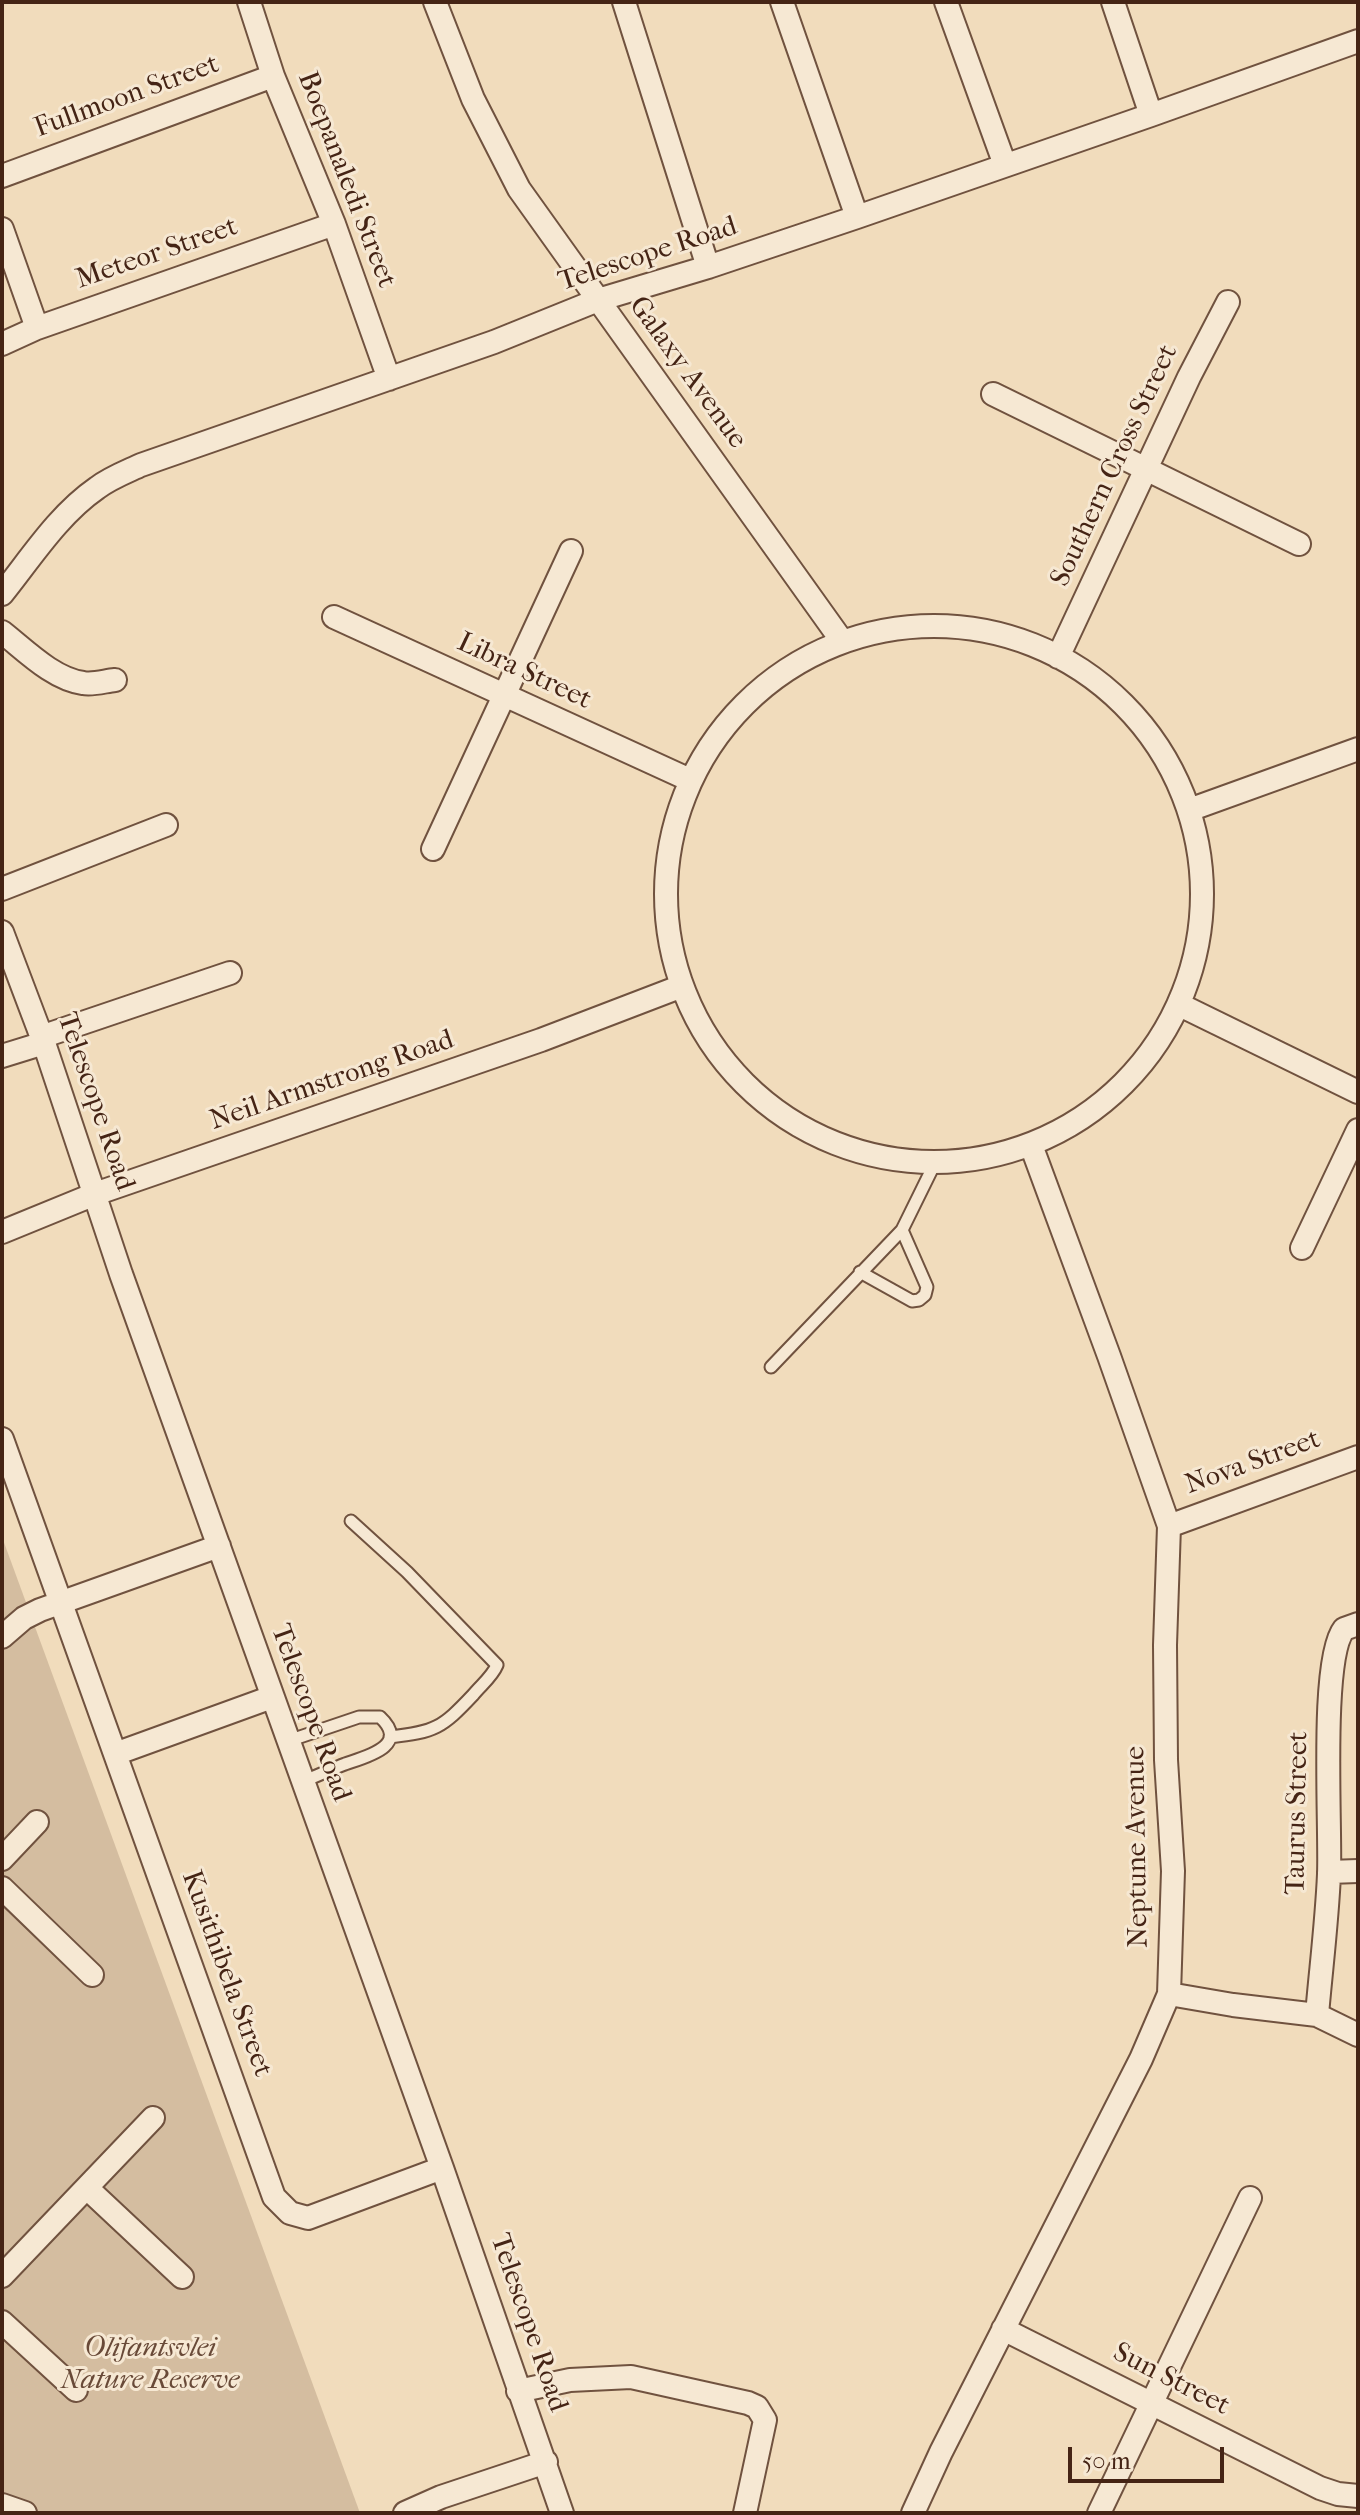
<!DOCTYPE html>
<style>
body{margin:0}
#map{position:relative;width:1360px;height:2515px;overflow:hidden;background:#f1dcbc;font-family:"IM FELL French Canon",serif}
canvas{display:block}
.frame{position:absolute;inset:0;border:4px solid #452415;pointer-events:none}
.scale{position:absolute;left:1068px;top:2447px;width:156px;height:36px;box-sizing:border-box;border:4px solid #452415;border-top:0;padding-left:10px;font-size:24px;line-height:28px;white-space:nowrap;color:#452415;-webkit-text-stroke:6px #f6e8d3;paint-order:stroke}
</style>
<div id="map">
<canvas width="1360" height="2515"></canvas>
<div class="frame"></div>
<div class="scale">50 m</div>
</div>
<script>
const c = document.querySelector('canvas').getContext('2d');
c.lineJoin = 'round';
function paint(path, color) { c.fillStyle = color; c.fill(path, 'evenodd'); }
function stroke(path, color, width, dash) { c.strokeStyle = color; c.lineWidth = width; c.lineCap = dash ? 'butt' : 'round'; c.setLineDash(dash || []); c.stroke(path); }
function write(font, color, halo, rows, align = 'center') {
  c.font = font + ' "IM FELL French Canon",serif'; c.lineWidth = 6; c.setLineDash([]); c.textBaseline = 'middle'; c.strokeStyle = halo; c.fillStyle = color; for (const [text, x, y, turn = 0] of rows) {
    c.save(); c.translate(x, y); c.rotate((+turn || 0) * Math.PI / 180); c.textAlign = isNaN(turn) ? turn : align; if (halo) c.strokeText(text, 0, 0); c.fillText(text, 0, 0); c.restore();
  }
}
const green = new Path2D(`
 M2,1537L360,2513H2Z`);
const lane = new Path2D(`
 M860,1272L912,1301L919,1300L925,1295L927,1287L902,1230
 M771,1367L902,1230L935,1163
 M351,1521L407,1572L497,1665C492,1677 481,1685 473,1695C442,1728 435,1732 390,1737
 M288,1741L359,1717H380C411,1746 365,1757 345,1764C330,1770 316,1776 302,1782`);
const street = new Path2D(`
 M249,2L273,76L334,224L389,379
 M435,2L473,99L519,189L842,641
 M624,2L708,267
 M782,2L857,217
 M946,2L1005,165
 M1113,2L1151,115
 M2,176L273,76
 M2,229L37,328
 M2,344L37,328L334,224
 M993,394L1299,544
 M2,594C31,558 58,515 97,488C110,478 126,472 141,465L494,342L598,300L708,267L857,217L1151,115L1358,41
 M334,617L690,780
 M666 894a268 268 0 1 1 536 0a268 268 0 1 1-536 0Z
 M2,632C25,650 53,679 83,683C93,685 105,681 115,680
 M1058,657L1189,377L1228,302
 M1189,810L1358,749
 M433,849L571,551
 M2,889L166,825
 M2,932L44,1043L121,1274L442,2168L562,2513
 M1180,1005L1358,1092
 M41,1037L230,973
 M2,1056L44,1043
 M2,1232L95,1194L541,1040L682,986
 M1302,1248L1358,1130
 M2,1439L274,2197L290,2213L308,2218L442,2168
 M1169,1526L1358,1457
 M2,1637L24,1618L40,1610L219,1546
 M115,1754L272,1697
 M2,1859L37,1822
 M1329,1872L1358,1871
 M2,1888L92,1975
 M1169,1994L1233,2005L1317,2015L1358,2035
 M1317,2015C1321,1968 1327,1921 1329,1874C1331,1827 1320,1659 1344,1629L1358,1624
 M87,2188L182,2277
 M2,2276L153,2118
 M2,2322L76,2390
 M1003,2329L1320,2488L1338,2494L1358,2496
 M518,2391L570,2380L631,2377L748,2403L757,2407L765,2420L745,2513
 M2,2505L25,2513
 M405,2513L441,2497L546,2462
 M913,2513L941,2452L1141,2059L1169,1994L1173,1871L1166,1760L1165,1645L1169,1526L1109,1356L1031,1145
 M1099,2513L1250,2198`);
const streetNames = [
 ["Fullmoon Street",127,97,-20],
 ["Boepanaledi Street",346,180,69],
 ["Meteor Street",157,254,-19],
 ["Telescope Road",648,255,-18],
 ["Galaxy Avenue",687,373,54],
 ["Southern Cross Street",1115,466,-65],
 ["Libra Street",524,672,25],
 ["Neil Armstrong Road",332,1081,-19],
 ["Telescope Road",95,1102,71],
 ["Nova Street",1253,1463,-20],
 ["Telescope Road",310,1713,70],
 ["Taurus Street",1298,1813,-89],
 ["Neptune Avenue",1138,1847,-91],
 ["Kusithibela Street",226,1974,70],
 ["Telescope Road",528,2323,71],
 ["Sun Street",1171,2380,27]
];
const parkNames = [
 ["Olifantsvlei",150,2349],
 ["Nature Reserve",150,2381]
];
paint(green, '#d4bda0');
stroke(lane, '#70523f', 15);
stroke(street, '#70523f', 26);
stroke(lane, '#f6e8d3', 11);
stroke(street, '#f6e8d3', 22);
write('28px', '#452415', '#f6e8d3', streetNames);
write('italic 28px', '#694a38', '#f6e8d3', parkNames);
</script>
